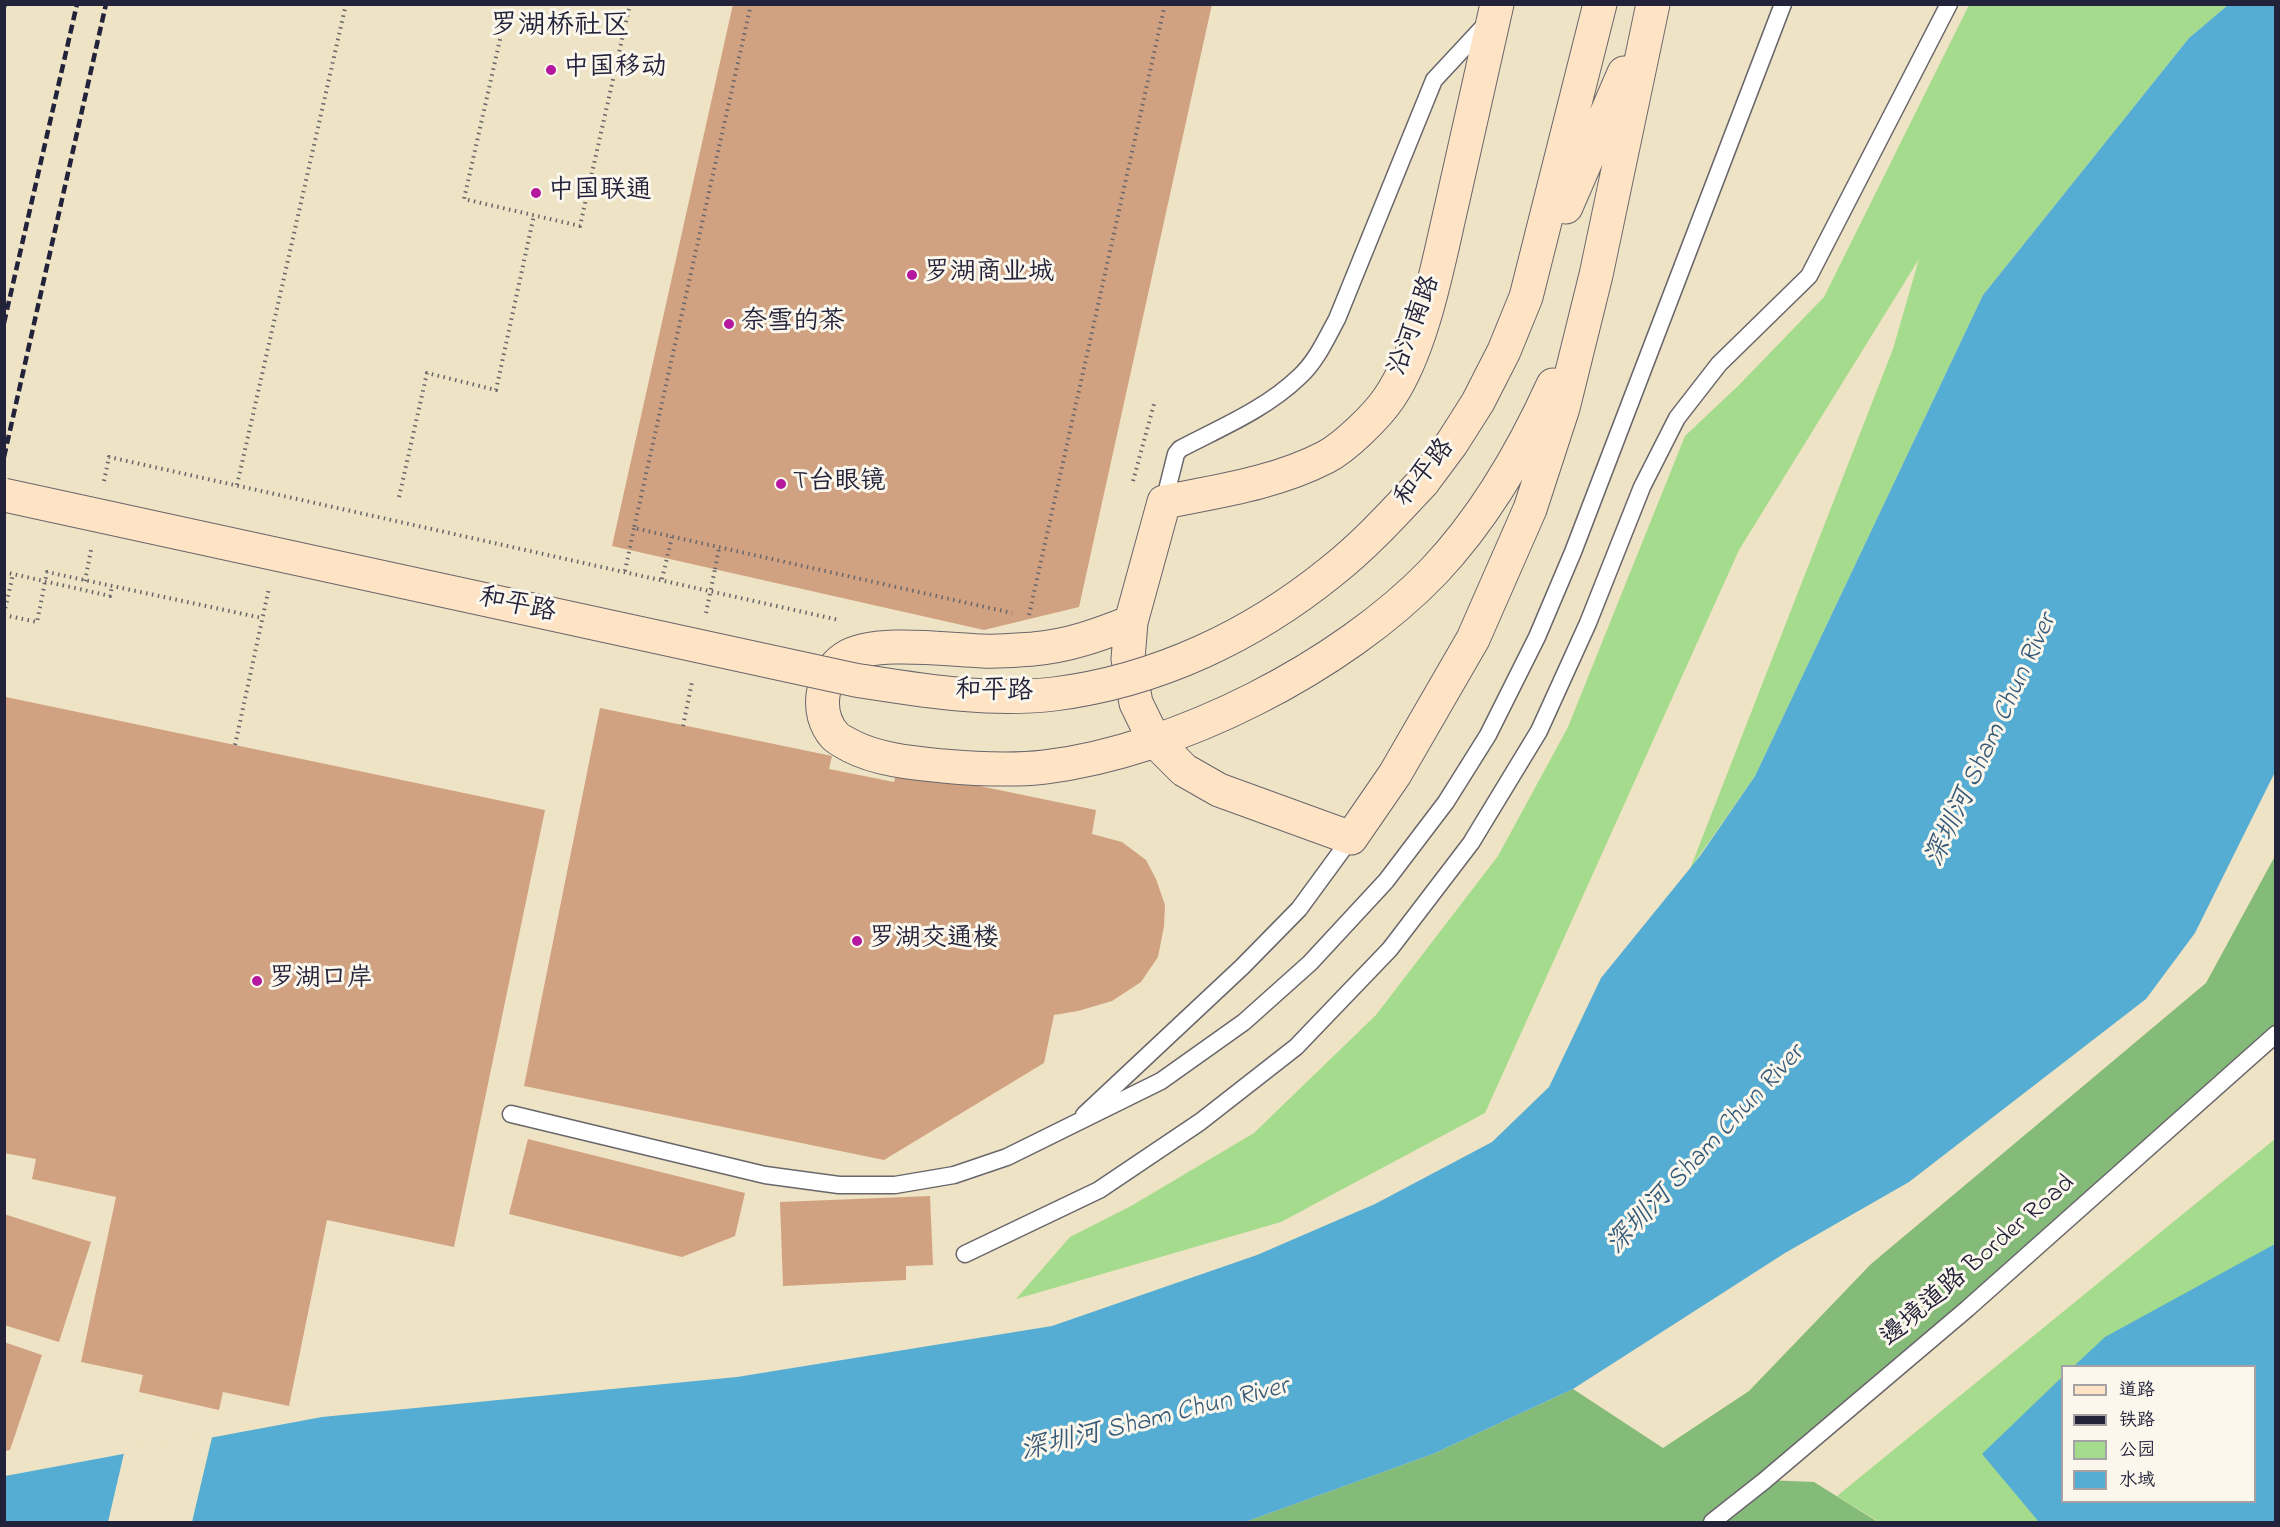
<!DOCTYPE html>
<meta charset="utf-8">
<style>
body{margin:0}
#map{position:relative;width:2280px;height:1527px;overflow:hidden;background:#eee3c4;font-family:"Indie Flower","LXGW WenKai TC",sans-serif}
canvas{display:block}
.frame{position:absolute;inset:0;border:6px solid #22223b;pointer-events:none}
.legend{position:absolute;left:2061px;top:1365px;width:195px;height:138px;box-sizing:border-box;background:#fbf7ec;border:2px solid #a4a2a5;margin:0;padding:8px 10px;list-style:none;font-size:18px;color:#22223b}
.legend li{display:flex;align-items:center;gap:12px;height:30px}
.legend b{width:30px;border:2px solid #a4a2a5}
</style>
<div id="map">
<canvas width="2280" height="1527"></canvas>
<div class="frame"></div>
<ul class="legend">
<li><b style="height:8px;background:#fee4c5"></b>道路</li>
<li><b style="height:8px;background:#22223b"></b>铁路</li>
<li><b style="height:16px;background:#a5db8c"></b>公园</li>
<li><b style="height:16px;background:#56add3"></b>水域</li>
</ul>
</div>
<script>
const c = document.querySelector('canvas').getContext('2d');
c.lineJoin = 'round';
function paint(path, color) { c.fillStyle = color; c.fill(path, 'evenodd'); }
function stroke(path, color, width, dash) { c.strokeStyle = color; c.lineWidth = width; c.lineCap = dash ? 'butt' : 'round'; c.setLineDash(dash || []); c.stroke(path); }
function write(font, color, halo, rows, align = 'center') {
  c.font = font + ' "Indie Flower","LXGW WenKai TC",sans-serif'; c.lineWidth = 6; c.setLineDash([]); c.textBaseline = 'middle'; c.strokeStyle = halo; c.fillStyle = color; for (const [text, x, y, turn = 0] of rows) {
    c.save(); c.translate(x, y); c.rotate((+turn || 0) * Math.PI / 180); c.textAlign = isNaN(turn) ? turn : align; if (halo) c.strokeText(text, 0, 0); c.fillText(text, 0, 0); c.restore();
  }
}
const green = new Path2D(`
 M1969,5H2228L2189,38L1983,295L1755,776L1690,869L1893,349L1919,259L1739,550L1485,1113L1281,1222L1016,1299L1070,1237L1131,1206L1254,1133L1376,1015L1498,856L1568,727L1685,436L1739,385L1824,297Z
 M2275,1139V1522H1879L1837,1496ZM2062,1366H2254V1502H2062Z`);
const forest = new Path2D(`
 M2275,856V1031L1766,1480L1814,1482L1878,1522H1245L1433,1454L1573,1389L1663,1448L1749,1391L1871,1264L2206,983Z`);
const water = new Path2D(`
 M2228,5H2275V772L2195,933L2146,999L1909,1182L1785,1253L1573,1389L1433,1454L1245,1522H5V1476L322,1417L737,1377L1052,1326L1257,1255L1375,1204L1492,1142L1549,1087L1601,978L1700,856L1755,776L1983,295L2189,38Z
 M2275,1244V1522H2039L1982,1454L2062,1377V1502H2254V1366H2074L2105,1337Z`);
const pier = new Path2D(`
 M213,1433L192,1522H108L125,1449Z`);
const building = new Path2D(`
 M733,4H1212L1079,607L984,630L612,546Z
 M6,697L545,810L454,1247L327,1220L289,1406L223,1392L219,1410L139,1392L143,1375L81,1362L116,1197L32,1179L36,1159L4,1153Z
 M600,708L832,756L829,769L894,782L897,769L1096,810L1092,834L1122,842L1146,860L1156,879L1165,905L1164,926L1158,957L1141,982L1112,1001L1078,1011L1054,1015L1044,1063L884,1160L524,1086Z
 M528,1139L745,1193L735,1236L682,1257L509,1214Z
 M930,1196L933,1265L906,1266V1280L783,1286L780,1202Z
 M4,1214L91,1242L59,1342L4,1325Z
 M4,1342L42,1355L10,1450L4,1451Z`);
const path = new Path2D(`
 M508,4L464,199L580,226L630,4
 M751,4L634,528L1012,613
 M104,481L109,457L839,620
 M1133,481L1154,404
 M237,485L346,4
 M399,497L427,373L496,390L534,215
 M715,569L719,548
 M625,571L634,528
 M4,572L110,596L112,586
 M662,579L672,537
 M85,581L91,550
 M4,614L13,574
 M4,615L37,622L47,572L262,618
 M1029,615L1165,4
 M235,745L269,588`);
const lane = new Path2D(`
 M1164,502L1176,454L1180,449C1220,428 1266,409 1299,377C1316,362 1326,339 1337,319L1434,80L1487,23
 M511,1114L765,1175L839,1185H895L954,1175L1007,1157L1161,1081L1244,1022L1310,963L1386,881L1446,802L1488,735L1537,637L1573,552L1783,4
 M1084,1115L1242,967L1299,909L1351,838
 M965,1254L1099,1190L1200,1122L1296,1047L1390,949L1471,843L1539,731L1588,623L1642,487L1677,418L1719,364L1809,276L1949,4
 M1712,1522L1764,1481L1967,1309L2276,1034`);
const secondary = new Path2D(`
 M1497,4C1482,71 1467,138 1452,204C1438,264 1423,348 1389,398C1377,416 1345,447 1326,457C1276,483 1219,491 1164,502L1131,622L1128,659L1136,703L1154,740L1184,770L1219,790L1351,838L1395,774L1473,639L1530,509L1563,408L1596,275L1653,4
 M1566,207L1624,73
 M1423,482L1452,443L1478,402L1504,351L1526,297L1600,4
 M1131,622C1099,635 1068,646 1033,649C1017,650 999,652 983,651C948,650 873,639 845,658C821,674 814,713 835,736C839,740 846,743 851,746C878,760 913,763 943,766C976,769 1011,771 1045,767C1177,751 1342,667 1434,571C1485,517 1523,451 1553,385`);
const rail = new Path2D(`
 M4,7L5,4
 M4,323L77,4
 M4,457L106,4`);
const pathBridge = new Path2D(`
 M706,613L715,569
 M683,726L692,682`);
const secondaryBridge = new Path2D(`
 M4,495L855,680C920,690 988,702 1054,694C1157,681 1252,636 1332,571C1365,545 1394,513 1423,482`);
const markers = [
 [551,70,6,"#b5179e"],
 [536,193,6,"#b5179e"],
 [912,275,6,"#b5179e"],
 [729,324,6,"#b5179e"],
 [781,484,6,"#b5179e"],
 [857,941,6,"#b5179e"],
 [257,981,6,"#b5179e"]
];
const poiNames = [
 ["中国移动",563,70],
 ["中国联通",548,193],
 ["罗湖商业城",924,275],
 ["奈雪的茶",741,324],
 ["T台眼镜",793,484],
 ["罗湖交通楼",869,941],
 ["罗湖口岸",269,981]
];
const streetNames = [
 ["沿河南路",1416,326,-70],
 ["和平路",1426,474,-51],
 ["和平路",517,607,12],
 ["和平路",994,693,1],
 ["邊境道路 Border Road",1979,1262,-41]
];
const waterNames = [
 ["深圳河 Sham Chun River",1993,741,-65],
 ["深圳河 Sham Chun River",1707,1151,-47],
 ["深圳河 Sham Chun River",1155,1421,-14]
];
const quarterNames = [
 ["罗湖桥社区",560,28]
];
paint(green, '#a5db8c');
paint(forest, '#84bb78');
paint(water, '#56add3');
paint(pier, '#eee3c4');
paint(building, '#d1a281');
stroke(lane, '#69666b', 19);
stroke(secondary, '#69666b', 35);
stroke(path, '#69666b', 4, [1.5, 4.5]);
stroke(lane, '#fff', 16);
stroke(secondary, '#fee4c5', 33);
stroke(rail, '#22223b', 4.5, [9, 4.5]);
stroke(secondaryBridge, '#69666b', 35, []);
stroke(pathBridge, '#69666b', 4, [1.5, 4.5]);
stroke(secondaryBridge, '#fee4c5', 33);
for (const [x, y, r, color] of markers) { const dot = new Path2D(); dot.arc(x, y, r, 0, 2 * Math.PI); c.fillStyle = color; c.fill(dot); stroke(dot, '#fbf7ec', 2); }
write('26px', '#22223b', '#fbf7ec', poiNames, 'left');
write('26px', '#22223b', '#fbf7ec', streetNames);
write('italic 27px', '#375a78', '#fbf7ec', waterNames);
write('28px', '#22223b', '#fbf7ec', quarterNames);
</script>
